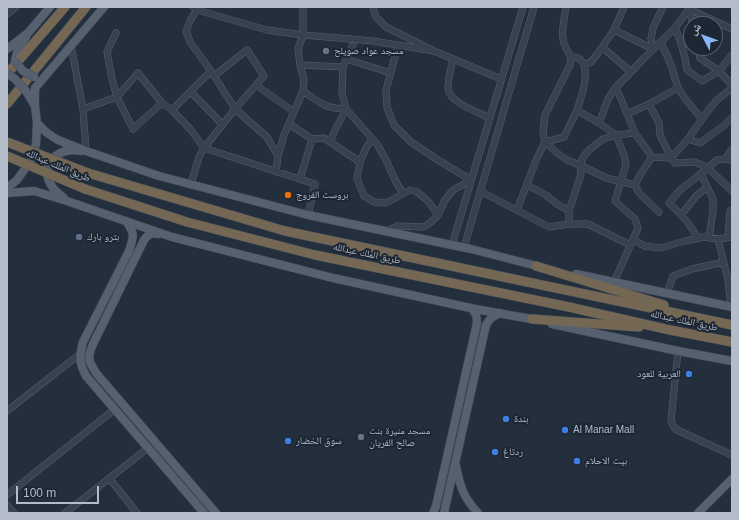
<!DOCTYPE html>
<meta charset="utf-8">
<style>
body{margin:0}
#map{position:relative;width:739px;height:520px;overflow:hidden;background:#242f3e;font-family:Arial,"Noto Naskh Arabic",sans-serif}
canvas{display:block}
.frame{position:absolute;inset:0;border:8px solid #b4bcc9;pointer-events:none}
.north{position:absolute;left:683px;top:16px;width:40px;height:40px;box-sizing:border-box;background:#1d2633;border:1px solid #59626f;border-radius:50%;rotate:311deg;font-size:11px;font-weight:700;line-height:16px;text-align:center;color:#b4bcc9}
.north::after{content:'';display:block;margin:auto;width:14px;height:18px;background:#8ab4f8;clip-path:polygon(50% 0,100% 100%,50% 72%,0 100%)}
.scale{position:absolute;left:16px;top:486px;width:83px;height:18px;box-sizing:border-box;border:2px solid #b4bcc9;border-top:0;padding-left:5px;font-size:12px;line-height:14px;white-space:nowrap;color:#b4bcc9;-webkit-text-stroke:3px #1d2633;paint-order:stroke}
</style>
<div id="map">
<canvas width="739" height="520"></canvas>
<div class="frame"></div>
<div class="north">ش</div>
<div class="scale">100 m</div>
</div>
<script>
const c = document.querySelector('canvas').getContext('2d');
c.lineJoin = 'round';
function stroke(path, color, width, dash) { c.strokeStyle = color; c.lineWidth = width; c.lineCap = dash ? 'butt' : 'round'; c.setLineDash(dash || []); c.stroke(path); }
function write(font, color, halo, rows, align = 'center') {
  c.font = font + ' Arial,"Noto Naskh Arabic",sans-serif'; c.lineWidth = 4; c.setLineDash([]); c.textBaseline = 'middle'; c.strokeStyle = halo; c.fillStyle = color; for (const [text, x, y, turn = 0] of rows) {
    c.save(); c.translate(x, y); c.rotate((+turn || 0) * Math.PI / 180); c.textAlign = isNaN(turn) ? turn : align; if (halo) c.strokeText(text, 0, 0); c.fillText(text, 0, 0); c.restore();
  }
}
const minor = new Path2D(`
 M193,7L197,10L267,30L303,35L373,41L434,51
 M373,7L376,17L386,27L434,51L501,79
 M566,7C563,28 558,38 571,57L570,65L545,115L543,133L545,142L557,153L567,160L580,165L606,178L635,185
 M688,7L689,9L732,29
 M689,9L693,24
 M197,10L191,19L186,31L190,42L211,71L235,109L267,137L278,156
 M7,14L16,7
 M675,28C682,43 685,54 687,70L702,81L719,71L732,55
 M614,30L653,49
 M116,33L107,52L112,79L117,97L133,129L162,103
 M355,40L343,67L342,93L346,109L377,144L386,160L396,182L403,193
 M661,42L671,65L678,88L686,100L702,119
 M71,46L83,109L86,151
 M398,46L386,90L387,107L394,125L411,142L438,160L471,180
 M602,47L631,72
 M698,48L700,58L719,71L732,85
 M653,49L651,39L653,28L663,7
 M571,57C573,57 576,57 578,58C593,67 581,98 577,110
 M346,59L391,73
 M453,59C451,68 448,78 448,88C449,103 478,112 490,118
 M300,65L343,67
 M584,65L591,62L598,53L614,30L624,7
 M256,85L294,112
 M616,87L635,133L652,157
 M303,91C319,102 326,109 346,109L335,130L330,142
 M191,92L222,124
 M649,104L659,123L660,135L671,158L675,163L695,162L708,168L732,191
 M83,109L117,97L138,73L162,103L172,110L191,130L204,148L315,184L308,215
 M172,110L211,71
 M627,114L649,104L678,88
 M599,123L608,99L616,87L631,72L644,58L675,28L689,9
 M289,124L312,139L324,138L360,162
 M372,139L366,148L360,162L357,179L364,196L374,202L386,203L410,190L417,192L428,201L438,215
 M688,139L700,143L722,127L732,118
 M652,157L671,158L688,139L707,112L717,100L732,88
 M652,157L640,175L635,185L639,193L659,212
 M725,159L732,149
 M276,172L278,156L284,135L303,91L304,80L300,65L298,49L303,35V7
 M701,174L713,199V211L709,238
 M300,179L312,139
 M191,184L199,157L204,148L235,109L264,76L247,50L214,76
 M527,185L546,195L557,204L569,211
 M480,191L549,227L569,224H588L630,245
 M517,210L537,158L545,142L564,137L577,110L599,123L616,135L624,155L626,164L615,201L635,219L638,228L614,282
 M682,214L696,196L707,187
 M569,224V211L581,174L580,165L583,157L589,150L603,139L616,135L635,133
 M387,231L398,226L423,227L430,223L438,215L445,200L453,190L471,180
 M728,237L730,211L732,210
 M698,238C689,223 682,215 669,203L680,190L697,177L717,160L725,159L732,161
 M718,239L728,280L731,306
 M633,240L645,246L660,248L685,241L704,237L718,239L732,237
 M452,245L523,7
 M464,247L534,7
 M667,293L673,276L692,269L724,262
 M678,351L671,420L673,426L677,430L732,455
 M7,411L80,354
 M109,478L137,513
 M7,495L115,409
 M7,505L14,513
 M65,513L148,448`);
const major = new Path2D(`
 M7,49L28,33L50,7
 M15,61L17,52L26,37
 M35,106V88L104,7
 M37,123L47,133L58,140L86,151L159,176L308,215L471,249L541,267
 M7,188L17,180L31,160L36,144L37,123L35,106L26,91
 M7,193L34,191L67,201L172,237L333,278L475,309L537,320
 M64,198C61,195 56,192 53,188C40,170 51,152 72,150C75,150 78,150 81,151
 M126,221C135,234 134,236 129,251L83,342C79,357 79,362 86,376L204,513
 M158,234C151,232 148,235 144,240L93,344C87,358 88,360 96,373L216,513
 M576,274L732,307
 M552,324L678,351L732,361
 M456,466C460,486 463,497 478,513
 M433,513L436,506L477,323C477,316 476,313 471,308
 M444,513L486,325C490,318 493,316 500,313
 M698,513L732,479`);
const highway = new Path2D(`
 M7,74L65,7
 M7,104L86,7
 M88,173L285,231L732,325
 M85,189L187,222L315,255L569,307L670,330L732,342
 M536,266L664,305
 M532,319L639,327`);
const majorBridge = new Path2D(`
 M15,61L23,71L34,77
 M7,73L15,79L26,91`);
const highwayBridge = new Path2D(`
 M7,142L88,173
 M7,156L85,189`);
const markers = [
 [326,51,4,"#6b7280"],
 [288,195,4,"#e8710a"],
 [79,237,4,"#5c6f8a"],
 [689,374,4,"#3f7fe0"],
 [506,419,4,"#3f7fe0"],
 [565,430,4,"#3f7fe0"],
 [361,437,4,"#6b7280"],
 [288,441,4,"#3f7fe0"],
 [495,452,4,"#3f7fe0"],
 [577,461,4,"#3f7fe0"]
];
const poiNames = [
 ["مسجد عواد صويلح",334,51],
 ["بروست الفروج",296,195],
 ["بترو بارك",87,237],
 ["العربية للعود",681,374,"right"],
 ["بندة",514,419],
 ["Al Manar Mall",573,430],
 ["مسجد منيرة بنت",369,431],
 ["صالح الفريان",369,443],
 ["سوق الخضار",296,441],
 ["ردتاغ",503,452],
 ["بيت الاحلام",585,461]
];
const streetNames = [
 ["طريق الملك عبدالله",58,166,23],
 ["طريق الملك عبدالله",367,254,12],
 ["طريق الملك عبدالله",684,321,12]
];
stroke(minor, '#565f6c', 7);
stroke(major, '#414a57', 9);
stroke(highway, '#434c59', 10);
stroke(minor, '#38414e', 6);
stroke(major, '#56606e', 8);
stroke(highway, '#746855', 9);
stroke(majorBridge, '#414a57', 9, []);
stroke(highwayBridge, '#434c59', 10, []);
stroke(majorBridge, '#56606e', 8);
stroke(highwayBridge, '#746855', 9);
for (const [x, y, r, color] of markers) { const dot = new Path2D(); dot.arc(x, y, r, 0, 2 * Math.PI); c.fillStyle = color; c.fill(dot); stroke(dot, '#1d2633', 1.5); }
write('10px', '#b4bcc9', '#1d2633', poiNames, 'left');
write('10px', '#b4bcc9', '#1d2633', streetNames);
</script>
